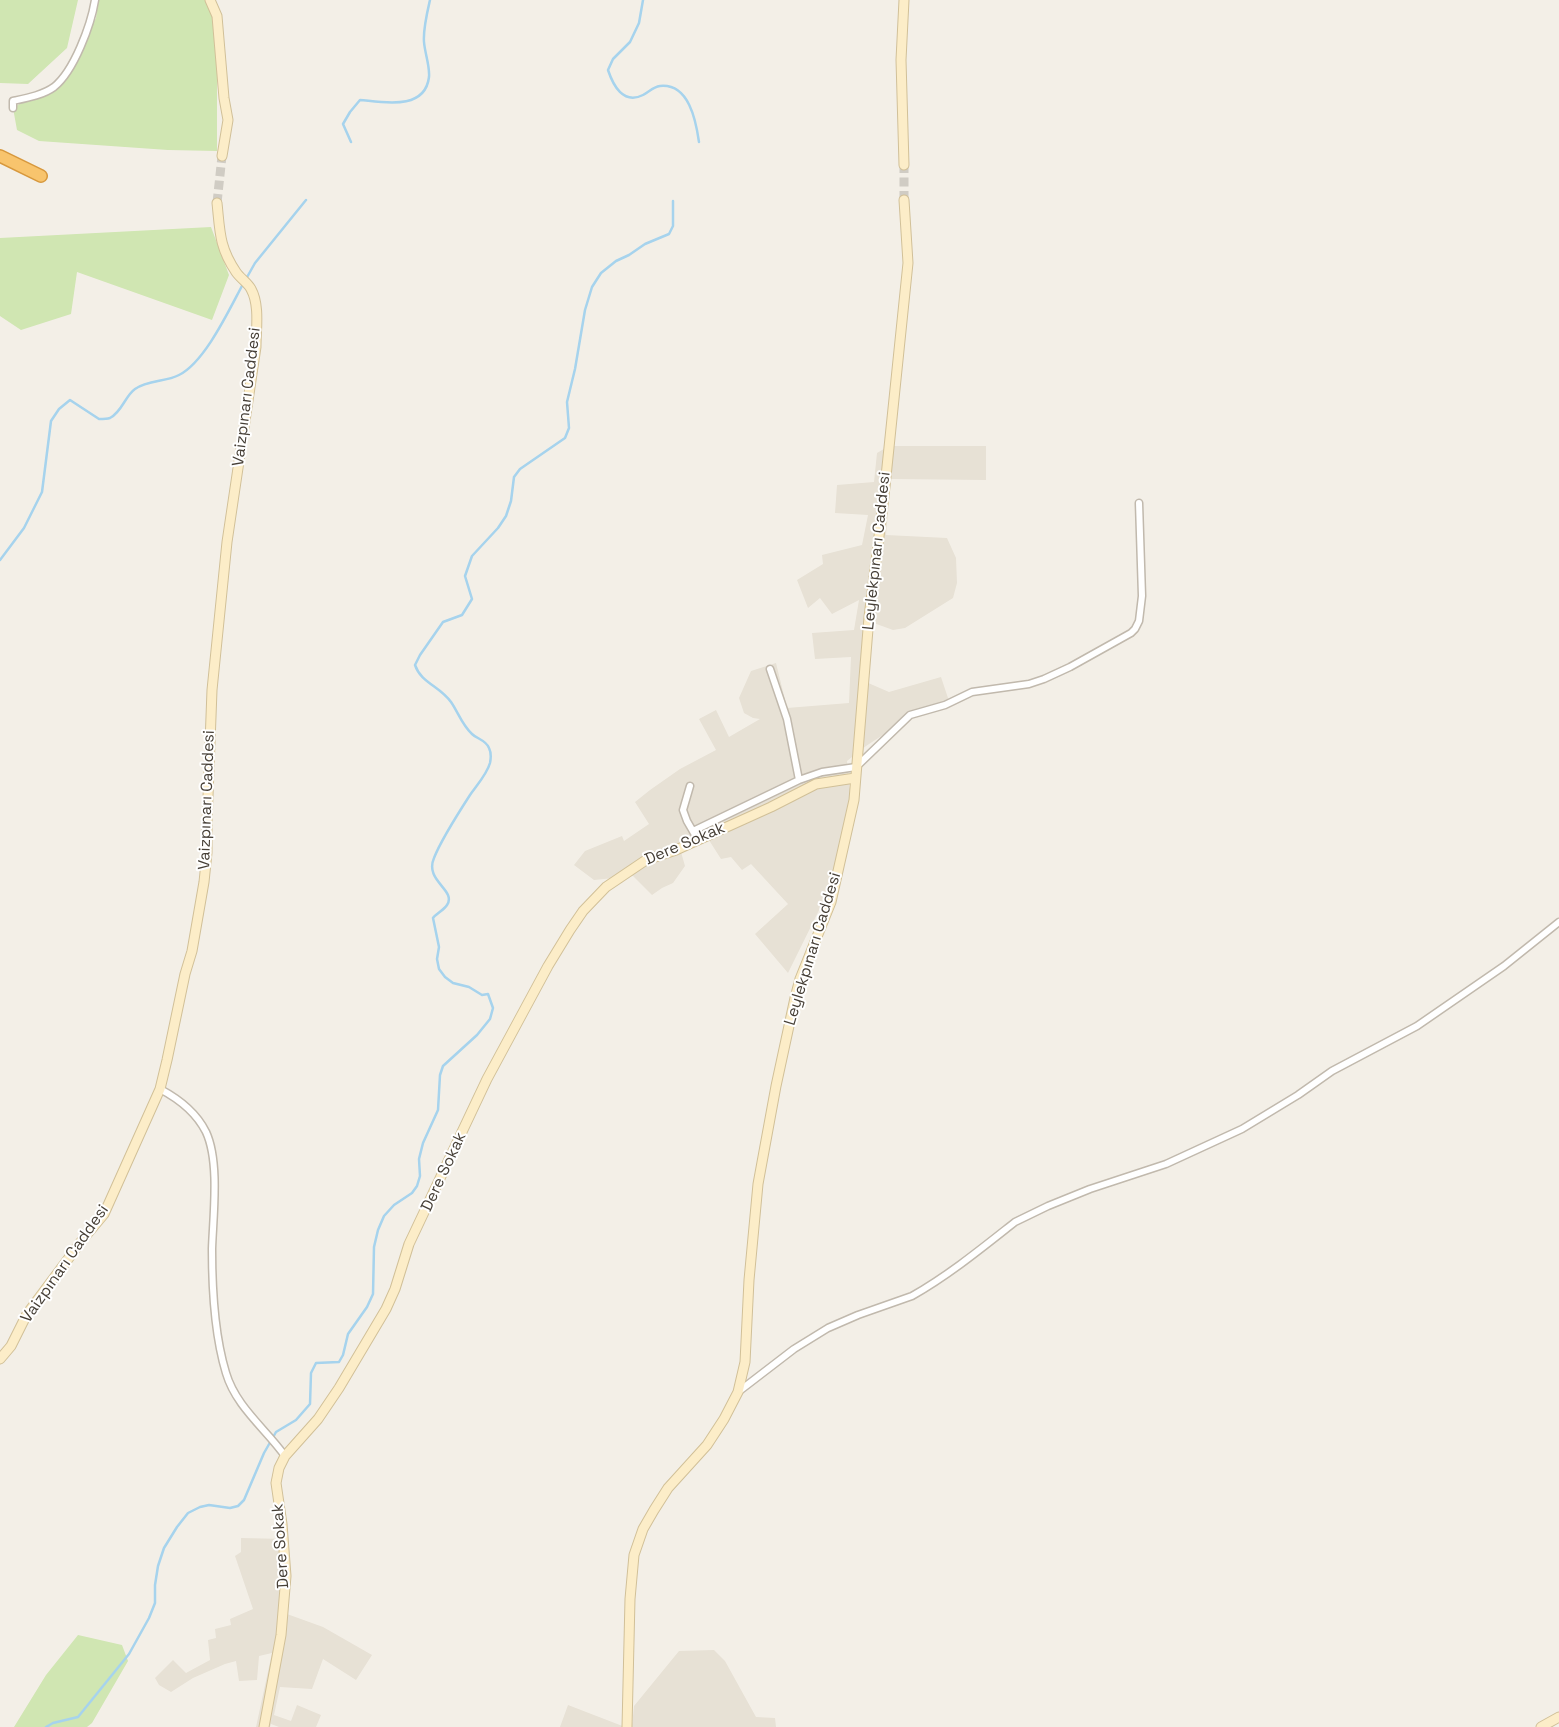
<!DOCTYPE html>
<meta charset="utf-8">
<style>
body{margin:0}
canvas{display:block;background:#f3efe7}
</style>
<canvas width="1559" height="1727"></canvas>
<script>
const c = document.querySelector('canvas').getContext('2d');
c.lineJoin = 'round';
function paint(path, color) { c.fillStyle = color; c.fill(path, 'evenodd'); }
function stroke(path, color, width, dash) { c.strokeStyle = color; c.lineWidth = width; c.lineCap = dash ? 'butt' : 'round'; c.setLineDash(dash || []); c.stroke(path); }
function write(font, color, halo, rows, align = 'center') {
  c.font = font + ' "Space Grotesk",sans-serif'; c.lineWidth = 4; c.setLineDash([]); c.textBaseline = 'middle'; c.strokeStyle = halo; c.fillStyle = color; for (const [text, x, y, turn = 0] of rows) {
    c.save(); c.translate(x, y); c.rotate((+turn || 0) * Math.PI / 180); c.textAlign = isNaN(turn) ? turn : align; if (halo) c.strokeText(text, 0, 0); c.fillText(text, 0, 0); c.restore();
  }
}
const residential = new Path2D(`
 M889,446H986V480L891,479L886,535L947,538L956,558L957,583L953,598L905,628L893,630L871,622L866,682L889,692L941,677L949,701L930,709L910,712L895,727L866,746L847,761L850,793L846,825L837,864L824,900L788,973L755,934L788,904L751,864L742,870L731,857L721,859L707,837L681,852L685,866L673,883L662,888L652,895L633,876L594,880L574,865L585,851L622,836L624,841L649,824L635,802L650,790L680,769L716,750L699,719L716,710L729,737L760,719L753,718L744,713L739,698L751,671L776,663L787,708L849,703L851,657L815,659L812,633L854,630L859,600L832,614L820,598L808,608L797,580L823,564L822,555L862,545L868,515L835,513L837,485L874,482L877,453Z
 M241,1538L286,1539L287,1614L323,1627L372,1655L356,1680L323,1659L312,1689L280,1687L274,1715L291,1721L297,1705L321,1715L316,1727H279L271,1724L270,1727H256L272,1653L259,1656L257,1680L239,1681L236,1661L225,1664L193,1678L171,1692L159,1685L155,1678L173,1660L186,1673L210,1660L208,1640L216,1638L215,1629L231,1625L230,1619L253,1609L235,1556L241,1552Z
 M714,1650L725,1661L756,1717L775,1718L776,1727H632L634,1706L679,1651Z
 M568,1705L625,1727H560Z`);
const green = new Path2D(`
 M0,0H78L67,48L28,84L0,83Z
 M98,0H212L217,16V151L168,150L39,141L17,130L13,108L60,79L96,18Z
 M211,227L229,275L212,320L77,272L71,314L21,330L0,316V238Z
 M78,1635L122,1645L128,1661L92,1723L87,1727H14L46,1675Z`);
const stream = new Path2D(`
 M643,0L639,23L630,42L613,59L608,70C613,85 623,105 643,95C649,92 653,87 660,86C689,83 696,121 699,142
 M351,142L343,124L350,112L360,100C383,102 425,111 429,77C430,66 425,54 424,42C423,29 427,13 430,0
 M246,279L255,263L306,200
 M0,560L24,528L42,492L51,421L59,409L70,400L99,419C102,419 107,419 110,418C122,412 125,396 135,389C148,380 166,382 179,375C205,362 229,310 243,284
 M46,1727L53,1723L78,1717L129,1654L149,1618L155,1603V1585L158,1566L164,1548L177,1527L188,1513L200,1507L209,1505L230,1508L238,1506L244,1500L264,1453L276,1432L296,1420L310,1404L311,1373L316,1363L339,1362L343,1355L348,1334L367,1307L373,1294L374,1247L378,1230L384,1216L394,1205L412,1193L417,1186L420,1176L419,1159L423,1143L438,1110L440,1075L443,1066L477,1035L490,1019L493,1008L488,994L482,995L469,987L453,983L445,977L439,969L437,959L439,947L433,918C436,914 444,910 447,905C457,890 424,881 434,858C441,840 459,812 470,795C477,785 487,774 490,763C491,758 491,752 489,748C486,740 477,739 472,734C462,725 458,712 451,702C440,686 421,683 415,665L420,655L443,622L462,615L472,599L465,576L472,556L498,528L506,516L511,501L514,477L520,469L565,438L569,428L567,402L575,369L585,310L592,287L601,273L616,261L629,255L645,244L669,234L673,226V201`);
const secondaryTunnel = new Path2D(`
 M904,200V165
 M217,203L222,156`);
const street = new Path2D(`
 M13,108V101C27,98 43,95 54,87C74,71 91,25 95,0
 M770,669L787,719L799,780
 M690,786L683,810L687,821L698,840
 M693,831L799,780L822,772L856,767L910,715L945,705L972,692L1029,684L1044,679L1070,667L1131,633L1135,629L1139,621L1142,596L1139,503
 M160,1089C179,1099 196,1112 206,1132C220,1162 213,1217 212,1249C212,1287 215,1337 226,1373C236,1407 266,1429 285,1456
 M738,1392L794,1349L828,1328L858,1315L912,1296C949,1275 982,1248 1015,1222L1048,1206L1090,1189L1166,1164L1242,1129L1298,1095L1332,1071L1417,1026L1504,966L1559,922`);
const secondary = new Path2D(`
 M210,0L217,16L224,98L228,120L222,156
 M904,0L901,60L904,165
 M0,1359L11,1346L27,1314L83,1239L104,1214L160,1089L167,1060L185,974L192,951L204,882L207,853V823L212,690L227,542L256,347C256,330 260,305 251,289C248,283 240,278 236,272C219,247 220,231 217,203
 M264,1727L281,1635L286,1576L282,1524L276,1483L279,1468L285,1456L318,1419L339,1388L386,1309L395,1289L409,1244L487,1079L548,966L570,930L583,911L606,887L646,860L676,850L771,807L816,784L855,778
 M627,1727L630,1599L634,1555L643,1529L654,1510L668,1488L707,1445L724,1419L738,1392L745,1362L749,1280L758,1184L776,1086L795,998L800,979L831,902L854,800L869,617L884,496L908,263L904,200
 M1541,1727L1559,1717`);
const highway = new Path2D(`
 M0,156L41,176`);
const streetNames = [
 ["Vaizpınarı Caddesi",247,397,-83],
 ["Leylekpınarı Caddesi",877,551,-84],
 ["Vaizpınarı Caddesi",207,800,-88],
 ["Dere Sokak",685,844,-23],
 ["Leylekpınarı Caddesi",813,949,-73],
 ["Dere Sokak",444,1172,-65],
 ["Vaizpınarı Caddesi",65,1264,-55],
 ["Dere Sokak",281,1546,-94]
];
paint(residential, '#e7e1d5');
paint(green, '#d0e6b2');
stroke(stream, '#a6d3ed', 2.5);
stroke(secondaryTunnel, '#d0ccc4', 9, [9, 4.5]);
stroke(street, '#c1b9ad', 9);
stroke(secondary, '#d1c098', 11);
stroke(highway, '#d7983d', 14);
stroke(street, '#fff', 6);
stroke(secondary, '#fcedc8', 9);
stroke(highway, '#f8c46d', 11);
write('16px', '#463f36', '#fff', streetNames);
</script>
